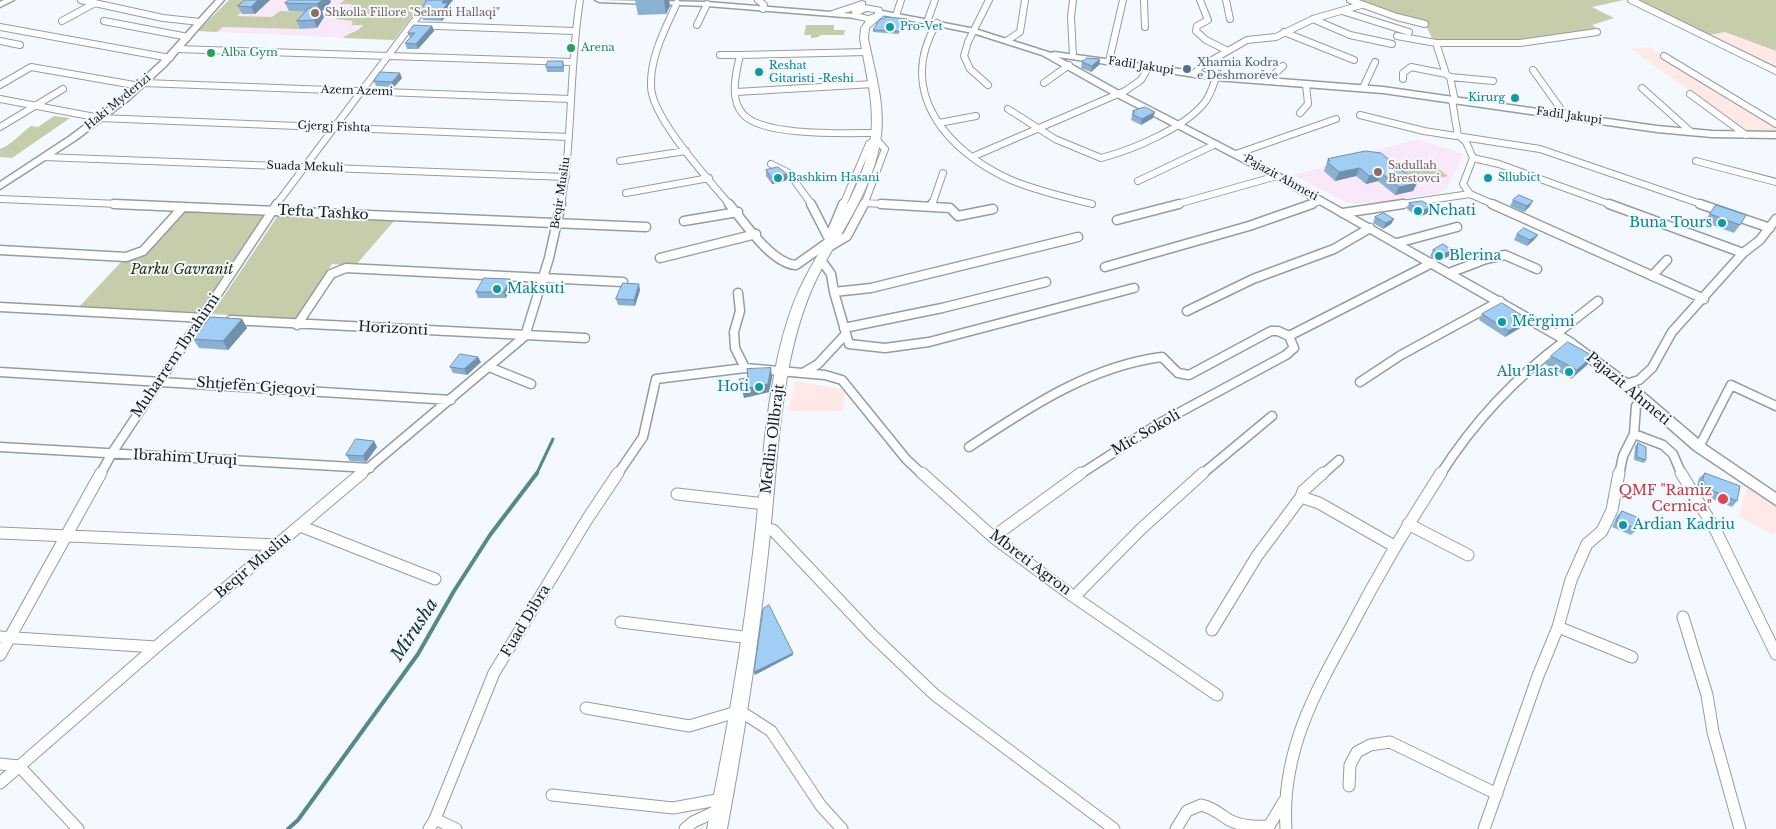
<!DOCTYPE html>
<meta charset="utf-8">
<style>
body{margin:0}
canvas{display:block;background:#f3f9fe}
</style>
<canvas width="1776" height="829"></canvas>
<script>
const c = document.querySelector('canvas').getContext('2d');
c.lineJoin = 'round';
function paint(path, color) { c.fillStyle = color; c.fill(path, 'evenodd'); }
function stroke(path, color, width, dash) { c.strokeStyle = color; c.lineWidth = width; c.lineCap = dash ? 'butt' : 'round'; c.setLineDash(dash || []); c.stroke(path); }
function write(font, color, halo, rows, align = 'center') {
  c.font = font + ' "Libre Baskerville",serif'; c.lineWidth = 4; c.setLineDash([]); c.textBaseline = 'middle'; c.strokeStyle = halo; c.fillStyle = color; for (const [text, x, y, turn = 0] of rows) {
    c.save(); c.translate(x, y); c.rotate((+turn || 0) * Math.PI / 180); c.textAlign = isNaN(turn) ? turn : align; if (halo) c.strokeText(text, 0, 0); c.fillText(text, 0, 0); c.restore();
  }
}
const commercial = new Path2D(`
 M1725,32L1776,51V68L1708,35Z
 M1649,47L1776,120V131H1748L1631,49Z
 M795,381L845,390L843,411H789Z
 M1747,488L1776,505V531L1773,535L1739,516Z`);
const education = new Path2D(`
 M229,0H424V1L394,40L198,31Z
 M1419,139L1464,154L1446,189L1442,192L1407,199L1356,204L1346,202L1293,175L1375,154L1372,151Z`);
const green = new Path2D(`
 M229,0H254L237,16L272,17L280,11L310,12L299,29L223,27L217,32L198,31Z
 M344,0H424V1L394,40L343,38C349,32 358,33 363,25H351L353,21L336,19L342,10L353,7L351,4H340Z
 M1354,0H1624L1592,7L1614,18L1592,25L1601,31L1531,41L1433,40L1425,24Z
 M1637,0H1776V51L1725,32L1708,35Z
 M806,25H834V30H845L844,35H820L819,37L811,38V35H804Z
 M54,116L70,118L12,158L0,157V149C12,144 20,134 31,126L38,127Z
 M1431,163L1448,176L1415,183L1399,170Z
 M185,209L266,212L199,312L78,308L123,260L141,258Z
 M279,214L394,221L355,266L332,264L296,320L212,314Z`);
const streamFar1 = new Path2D(`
 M536,475L553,439`);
const stream = new Path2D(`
 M288,829L298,820L418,654L454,591L490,535L537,473`);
const streetFar2 = new Path2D(`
 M81,0L163,18L200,22
 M758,0L764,5L763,9
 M1073,0L1071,17L1073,56
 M1144,0L1145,27
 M1200,0L1208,20L1197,26L1196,31L1206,40L1228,51
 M1226,0L1230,19
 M1350,0L1397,17L1425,24
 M1631,0L1776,71
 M677,3C665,29 650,57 651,86C651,117 709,180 730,205
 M1342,11L1409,32
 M896,16L901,0
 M1313,19L1350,35L1392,44
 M62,21L95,3
 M104,21L188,37
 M927,22L935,0
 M937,23C895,92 948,152 1011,180C1037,191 1065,197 1092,204
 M411,25L574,31
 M697,25L707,4
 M0,27L170,58
 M1284,32L1354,60
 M1397,36L1436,43H1520L1597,32
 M1008,40L1020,32L1025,0
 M0,41L20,45
 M1436,43L1446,74L1450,77L1455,101
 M177,49L572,62
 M866,52L740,55C736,73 729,99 743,114C762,137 848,133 877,133
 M720,55H740
 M1664,56L1776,124
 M1109,61L1123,0
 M1533,70L1565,115
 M1194,74L1200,67L1247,40L1276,37L1313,19L1361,5
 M1450,77L1493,81
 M1403,79V73L1411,67L1446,74
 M1267,81L1283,66
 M144,83L570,99
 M1044,83L1069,65
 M0,85L31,67L140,86
 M988,85L970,69L964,56L968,42L989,0
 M1363,88L1375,62
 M1642,88L1691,132
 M736,92L873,84
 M1690,94L1746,135
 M0,99L100,118L569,137
 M1452,100L1458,136
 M1008,109L1055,139L1101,158C1132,150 1185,128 1205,102C1211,94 1213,86 1216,77
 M1300,113L1308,104L1306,84
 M1360,115L1424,131L1540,149L1704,205
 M939,123L976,116
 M0,127L63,89
 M1459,136L1466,142L1473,158
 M1236,154L1336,119
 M44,157L566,177
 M972,157L1125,91L1141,80L1148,68
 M1473,158L1463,184L1470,194L1495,205
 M1473,158L1499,164L1612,205
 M620,161L686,151
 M1696,161L1776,182
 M771,164L789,173L812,205
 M1138,181L1216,144
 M626,193L709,178
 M0,199L143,205
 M865,203L902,205
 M276,205L430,0
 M561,205C573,137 569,68 580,0
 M843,205L869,144L876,139L885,149L864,205
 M932,205L943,173
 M1174,205L1277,176
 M1309,205L1321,201
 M1395,205L1470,194`);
const streetFar1 = new Path2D(`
 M114,204L646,227
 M729,204C744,222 772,264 796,265L830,241L811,204
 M881,204L950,208L958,216L993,209
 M1492,204L1704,299
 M1609,204L1743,253
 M1700,204L1770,228
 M931,207L932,204
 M1343,213L1403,204
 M1117,220L1179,204
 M684,221L738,212
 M832,237L831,233L843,204
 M1397,243L1457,227
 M827,248L847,236L864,204
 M0,250L126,257L143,251L183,207
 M660,258L756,234
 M821,260L831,274L834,292L871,288L1078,237
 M1105,267L1249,226L1312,204
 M1449,273L1486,259L1505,255L1537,269
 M1652,276L1667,260
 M834,292L849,344L885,348L929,342L1134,288
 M738,293L740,311L734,332L735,348L745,368
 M0,307L205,318
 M1187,311L1253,279L1334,249L1370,228
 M231,320L585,338
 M297,325L331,274L346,268L623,282
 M844,328L942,308L1046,282
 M1556,334L1598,301
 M489,367L531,384
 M0,372L451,400
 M803,373L818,364L845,335
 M1360,382L1401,355L1500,301
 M1626,384L1639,380L1652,368L1672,332L1743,253L1760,240L1776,219
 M1634,434L1663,445L1673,454L1682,475
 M0,447L370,468
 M969,447C1028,408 1090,366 1162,357L1178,373L1189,375L1271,331H1278L1289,336
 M1699,447L1731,385L1776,406
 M100,475L112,453L277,204
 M360,475L525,336L549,258L561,204
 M617,475L643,437L656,379L745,368L825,375L842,380L906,459L923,475
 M1079,475L1158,424L1286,355L1294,348L1289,336L1432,263
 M1201,475L1272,416
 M1322,475L1339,460
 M1440,475C1473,423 1517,376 1566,340
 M1619,475L1623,456L1634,434L1636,406L1644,400`);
const street = new Path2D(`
 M922,473L993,537L1074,597L1141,529L1203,473
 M1681,473L1716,531L1776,654
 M677,494L765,504
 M1301,497L1303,491L1323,473
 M1408,524L1468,555
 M300,526L435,579
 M763,530H773L872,635L935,695L1114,829
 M0,533L277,545
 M993,537L1081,473
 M1074,597L1217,695
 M1683,617L1707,695L1713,732L1740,829
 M621,622L751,638
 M1558,627L1632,657
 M1212,630L1257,556L1301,497L1319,503L1394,546
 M0,637L156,647
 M0,655L101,473
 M586,708L689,726L740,711L771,731L821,806L842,829
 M0,764L19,766L78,829
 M0,783L156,647L362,473
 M1349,786L1350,765L1357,752L1370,745L1390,742L1497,794
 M552,795L673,808L722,799
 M429,829L435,819
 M456,829L435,819L494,673L586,521L618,473
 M685,829L693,822L721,809
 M1176,829L1187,811L1201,805C1212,807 1220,814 1229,820C1241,826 1256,827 1269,826L1284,801
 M1286,829C1281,752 1315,692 1351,627C1379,573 1408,524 1441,473
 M1484,829L1538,676L1558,627L1571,580L1587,544L1602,531L1612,510L1619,473`);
const secondary = new Path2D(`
 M4,0H14L0,7V2Z
 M216,0H224L166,66L129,100L76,140L0,189V182L70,136L123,96L160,62Z
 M595,0L707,2L856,14L860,16L856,18L707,6L599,2Z
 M877,10L975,29L1051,53L1054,52L1216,74L1383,87L1657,126L1712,131L1776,132V138L1712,137L1657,132L1383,93L1216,80L1058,57L1121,92L1280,174L1570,337L1630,381L1704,444L1776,493V505L1694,450L1622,387L1562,343L1274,178L1115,96L1042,55L973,33L877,14Z`);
const primary = new Path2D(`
 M862,1L865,2V5L881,8L884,15L869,28L868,38C874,70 885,102 881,135C875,189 839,233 816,280C803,307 795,336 789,366C777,428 775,491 768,553C758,646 744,738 727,829H707C726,738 742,646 753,553C761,491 763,428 776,366C782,336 790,307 804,280C828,233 864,189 871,136C875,103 865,70 860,38L861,28L866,21L853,18L852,11L830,16L826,13ZM866,11L875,12V14L868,16L860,14Z`);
const wall = new Path2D(`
 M270,0L255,14H242L238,6Z
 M427,0H453L448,6L450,11L442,21L423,20L420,12Z
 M635,0H669L670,6L666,14L638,15Z
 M331,2L322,11L324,17L317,28L300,29L297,21L306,12L289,11L285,3Z
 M907,22L898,34L873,32V30Z
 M432,26L434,31L418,49H407L405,43L410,38L408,33Z
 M1100,59L1099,65L1091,72L1081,68L1082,62Z
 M563,61L564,67V72H547L546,67Z
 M402,78L394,87L376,86L374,81Z
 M1133,111L1153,118L1141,125L1131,120Z
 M1366,151L1417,183L1413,191L1395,195L1378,181L1366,184L1356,176L1335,181L1324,171L1328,159Z
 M766,170L788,180L772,184L766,176Z
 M1513,200L1530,206L1524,212L1510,206Z
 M1409,203L1429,213L1418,217L1407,209Z
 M1716,205L1740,225L1734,233L1704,222Z
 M1375,217L1394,219L1391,224L1383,229L1373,223Z
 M1517,234L1534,240L1527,246L1514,240Z
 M1433,250H1452L1449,256L1439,261L1430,256Z
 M510,279L512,285L506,298H478L476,292Z
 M640,290L635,306L618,305L616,299Z
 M1482,314L1525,325L1505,337L1479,320Z
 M242,319L247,328L228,350L199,348L193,339Z
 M1551,356H1593L1587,365L1571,379L1545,364Z
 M481,362L467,375L453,373L450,367Z
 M772,377L769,392L744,398L741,388L739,379Z
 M374,441L377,447L366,462L350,461L346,455Z
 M1638,443L1646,460L1644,463L1634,460L1635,446Z
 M1705,473L1737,501L1732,507L1703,495L1697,486L1699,478Z
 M1622,511L1637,529L1631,535L1612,527L1617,516Z`);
const shadedWall = new Path2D(`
 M258,0H270L255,14L251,7Z
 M322,0H330L331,2L322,11L324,17L317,28L314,20L320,11L317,4Z
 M444,0H453L448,6L450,11L442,21L440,13L442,3Z
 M664,0H669L670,6L666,14Z
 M907,19V22L898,34L899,31Z
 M432,26L434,31L418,49L416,44Z
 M1100,59L1099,65L1091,72L1092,66Z
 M400,73L402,78L394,87L392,82Z
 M1155,112L1153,118L1141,125L1142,119Z
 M1360,168L1356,176L1335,181L1339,172Z
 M1381,173L1378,181L1366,184L1369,176Z
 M787,174L788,180L772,184V178Z
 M1417,183L1413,191L1395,195L1399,187Z
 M1533,201L1530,206L1524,212L1527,206Z
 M1432,207L1429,213L1418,217L1420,211Z
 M1394,219L1391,224L1383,229L1386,223Z
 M1538,235L1534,240L1527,246L1530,240Z
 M1452,250L1449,256L1439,261L1442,255Z
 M510,279L512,285L506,298L504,292Z
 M639,284L640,290L635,306L634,300Z
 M242,319L247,328L228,350L223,341Z
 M1528,319L1525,325L1505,337L1509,331Z
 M1593,356L1587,365L1571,379L1577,370Z
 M478,357L481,362L467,375L464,369Z
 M771,368L772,377L769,392L744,398L743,389Z
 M374,441L377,447L366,462L363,456Z
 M793,653V655L755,675L754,672Z`);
const building = new Path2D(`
 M245,0H258L251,7L238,6Z
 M289,0H322L317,4L285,3Z
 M427,0H444L442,3H448L440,13L420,12Z
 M309,8L321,9L314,20L297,21Z
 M888,17L907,19L899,31L873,30L879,20Z
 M414,25L432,26L416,44L405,43L415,33H408Z
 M1087,58L1100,59L1092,66L1082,62Z
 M548,61H563V67H546Z
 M380,72L400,73L392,82L374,81Z
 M1145,107L1155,112L1142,119L1132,114L1135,112L1133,111Z
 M1366,151L1381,153L1417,183L1399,187L1381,173L1369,176L1360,168L1339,172L1327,162L1330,161L1328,159Z
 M778,167L787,174L772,178L766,170Z
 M1519,195L1533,201L1527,206L1513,200Z
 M1422,201L1432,207L1420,211L1409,203Z
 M1716,205L1746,215L1740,225L1710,214Z
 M1384,213L1394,219L1386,223L1375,217Z
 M1524,228L1538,235L1530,240L1517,234Z
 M1443,244L1452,250L1442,255L1433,250Z
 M484,278L510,279L504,292H476Z
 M623,283L639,284L634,300L616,299Z
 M1502,303L1528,319L1509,331L1482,314Z
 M211,317L242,319L223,341L193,339Z
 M1568,342L1593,356L1577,370L1551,356Z
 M460,354L478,357L464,369L450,367Z
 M771,368L768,384L743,389L739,379L748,378L747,369Z
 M356,439L374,441L363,456L346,455Z
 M1638,443L1646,447V460L1637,457Z
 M1705,473L1740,486L1737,501L1708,489L1703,480Z
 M1622,511L1639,518L1637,529L1617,521Z
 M769,605L793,653L754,672L763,609Z`);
const markers = [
 [315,13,5,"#8d6e63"],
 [890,27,5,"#0f9aa8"],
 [571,48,5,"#2e9e5b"],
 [211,53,5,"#2e9e5b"],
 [1187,69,5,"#5c6f8a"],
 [759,72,5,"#0f9aa8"],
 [1515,98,5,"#0f9aa8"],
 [1378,172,5,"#8d6e63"],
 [778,178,5,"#0f9aa8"],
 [1488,178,5,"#0f9aa8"],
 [1418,211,5,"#0f9aa8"],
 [1722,223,5,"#0f9aa8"],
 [1439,256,5,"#0f9aa8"],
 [497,289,5,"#0f9aa8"],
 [1502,322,5,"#0f9aa8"],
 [1569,372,5,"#0f9aa8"],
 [759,387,5,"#0f9aa8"],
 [1723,499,6,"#e0444e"],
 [1623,525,5,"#0f9aa8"]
];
const farEducationnames = [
 ["Shkolla Fillore \"Selami Hallaqi\"",325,13],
 ["Sadullah",1388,166],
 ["Brestovci",1388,179]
];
const farCulturenames = [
 ["Pro-Vet",900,27],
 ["Reshat",769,66],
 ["Gitaristi -Reshi",769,79],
 ["Kirurg",1505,98,"right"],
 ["Bashkim Hasani",788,178],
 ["Sllubict",1498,178]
];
const farLeisurenames = [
 ["Arena",581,48],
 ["Alba Gym",221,53]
];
const farServicenames = [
 ["Xhamia Kodra",1197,63],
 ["e Dëshmorëve",1197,76]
];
const farStreetnames = [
 ["Fadil Jakupi",1141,66,9],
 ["Azem Azemi",357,91,2],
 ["Haki Myderizi",118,102,-39],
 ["Fadil Jakupi",1569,116,8],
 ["Gjergj Fishta",334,127,2],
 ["Suada Mekuli",305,167,2],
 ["Pajazit Ahmeti",1281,178,29],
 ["Beqir Musliu",561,193,-81]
];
const cultureNames = [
 ["Nehati",1428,211],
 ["Buna Tours",1712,223,"right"],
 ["Blerina",1449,256],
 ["Maksuti",507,289],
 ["Mërgimi",1512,322],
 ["Alu Plast",1559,372,"right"],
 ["Hoti",749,387,"right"],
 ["Ardian Kadriu",1633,525]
];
const streetNames = [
 ["Tefta Tashko",323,213,3],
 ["Horizonti",393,329,3],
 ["Muharrem Ibrahimi",176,356,-56],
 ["Shtjefën Gjeqovi",256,387,4],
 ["Pajazit Ahmeti",1628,389,40],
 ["Mic Sokoli",1146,433,-30],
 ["Medlin Ollbrajt",773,439,-83],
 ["Ibrahim Uruqi",185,458,3],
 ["Mbreti Agron",1030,563,37],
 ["Beqir Musliu",253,566,-40],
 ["Fuad Dibra",526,621,-59]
];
const parkNames = [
 ["Parku Gavranit",182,270]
];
const healthNames = [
 ["QMF \"Ramiz",1712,491],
 ["Cernica\"",1712,507]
];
const nearWaternames = [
 ["Mirusha",415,630,-57]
];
paint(commercial, '#fee9e6');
paint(education, '#f9e8fa');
paint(green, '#c6cdaa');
stroke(streamFar1, '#578890', 3);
stroke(stream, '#578890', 4);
stroke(streetFar2, '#969da2', 8);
stroke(streetFar1, '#969da2', 11);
stroke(street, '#969da2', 13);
stroke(secondary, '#969da2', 3);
stroke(primary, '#969da2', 2);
stroke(streetFar2, '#fff', 6);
stroke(streetFar1, '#fff', 8);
stroke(street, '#fff', 11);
paint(secondary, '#fff');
paint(primary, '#fff');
paint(wall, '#8ab1d2');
paint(shadedWall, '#7190ab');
paint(building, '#a1cef4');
stroke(building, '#7190ab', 1);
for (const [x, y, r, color] of markers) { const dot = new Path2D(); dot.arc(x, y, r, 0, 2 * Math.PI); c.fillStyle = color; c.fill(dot); stroke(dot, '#f3f9fe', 2); }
write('11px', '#785e54', '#f3f9fe', farEducationnames, 'left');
write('11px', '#0d838f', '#f3f9fe', farCulturenames, 'left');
write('11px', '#27864d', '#f3f9fe', farLeisurenames, 'left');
write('11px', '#4e5e75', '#f3f9fe', farServicenames, 'left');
write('11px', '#191c1e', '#f3f9fe', farStreetnames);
write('14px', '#0d838f', '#f3f9fe', cultureNames, 'left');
write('14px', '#191c1e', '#f3f9fe', streetNames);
write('italic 14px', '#2b3007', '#f3f9fe', parkNames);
write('14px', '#be3a42', '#f3f9fe', healthNames, 'right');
write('italic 18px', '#15373c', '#f3f9fe', nearWaternames);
</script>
